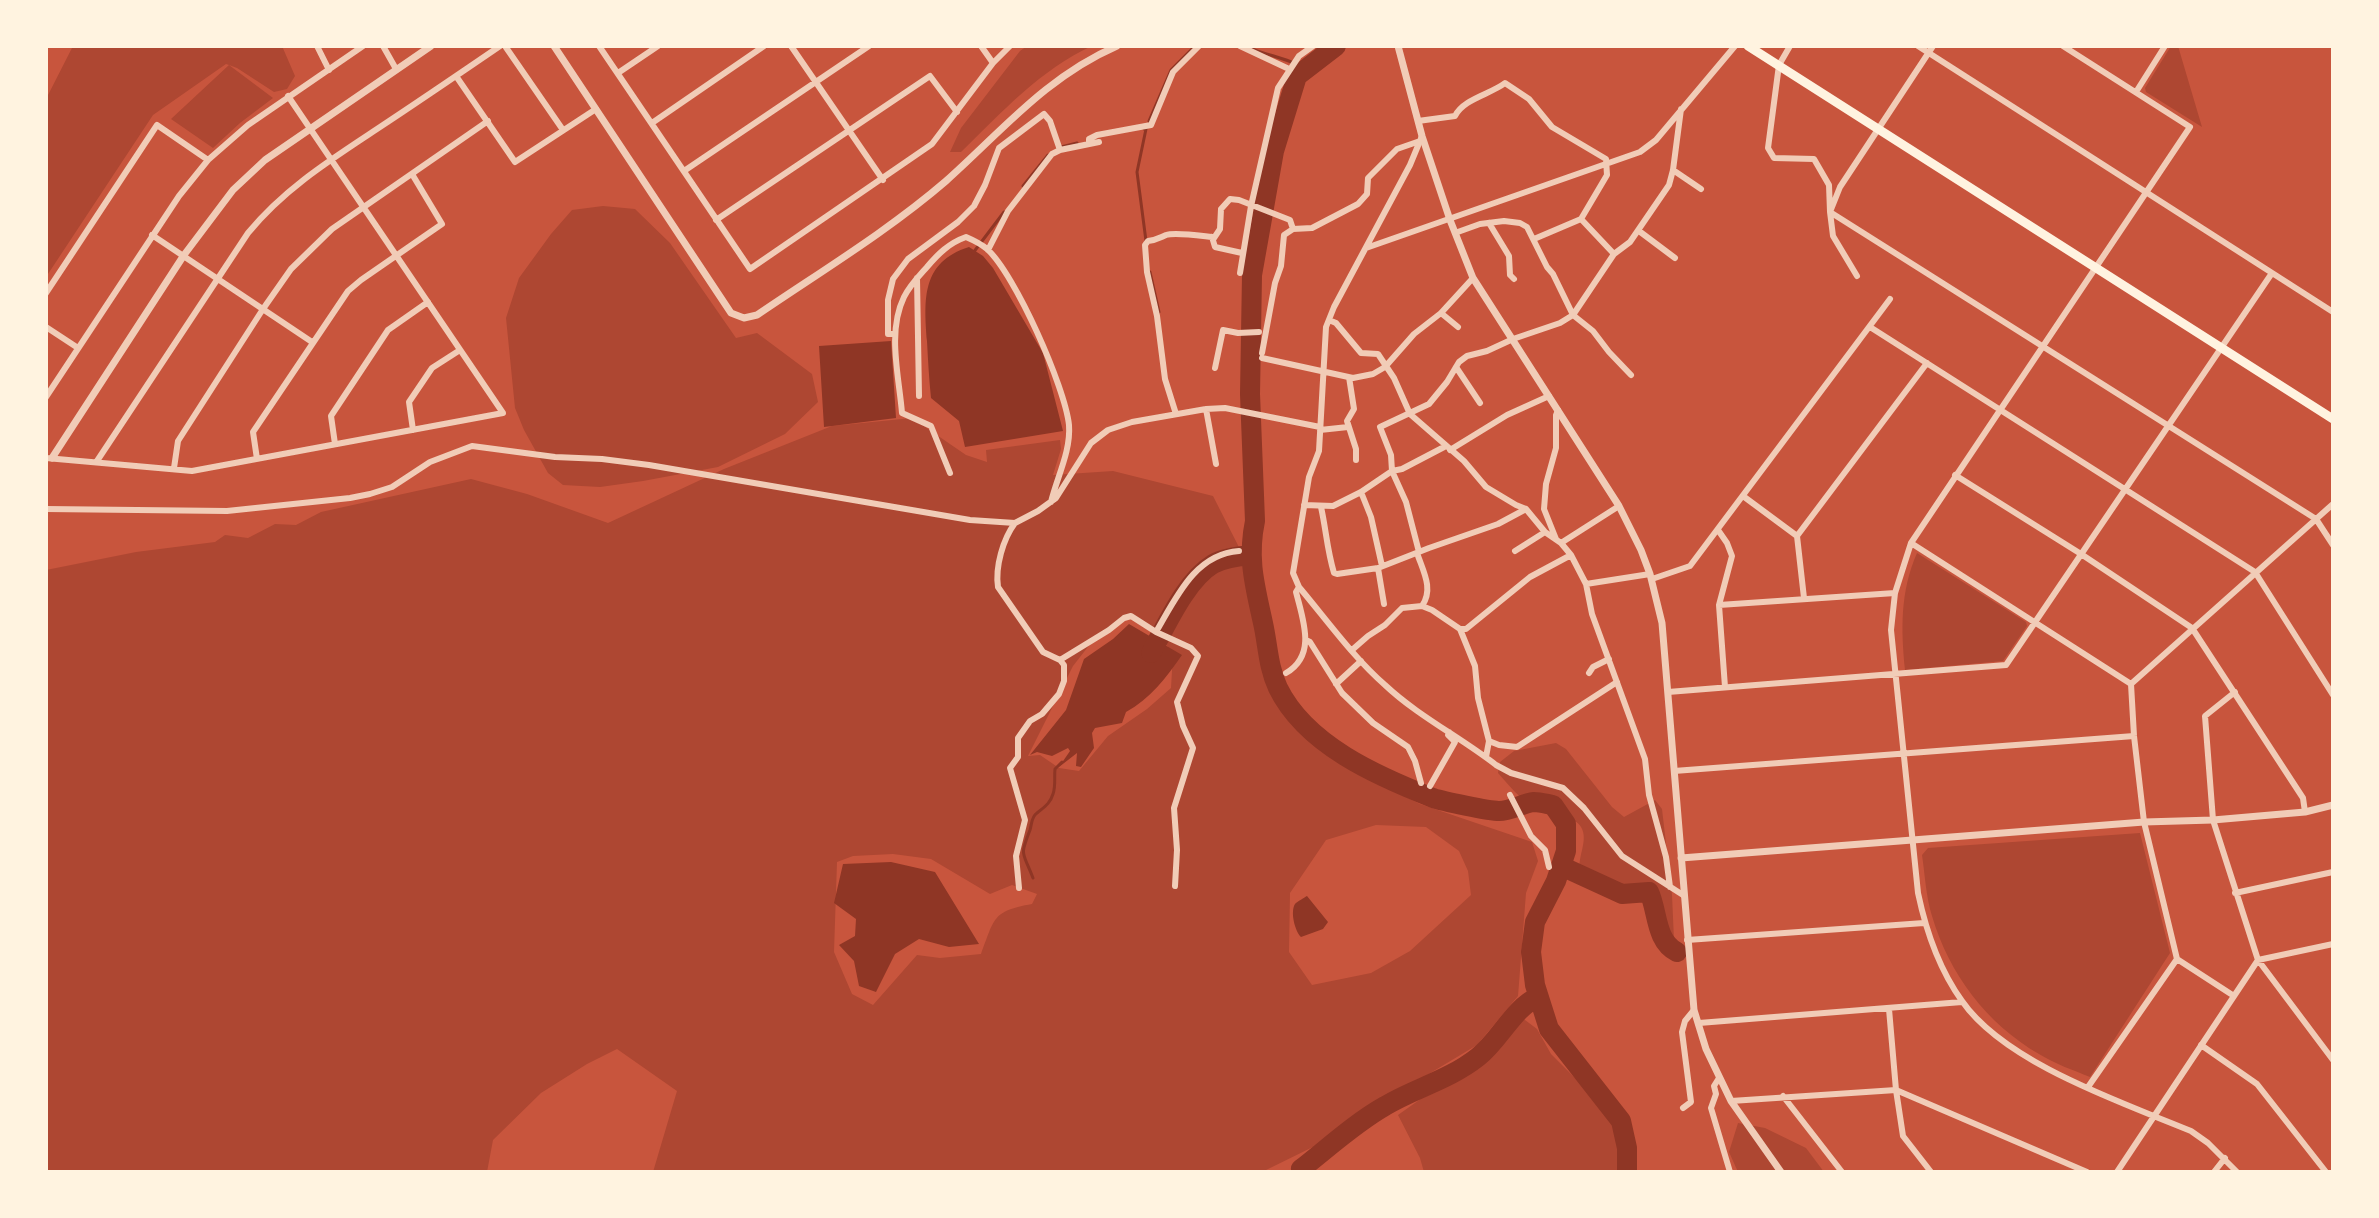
<!DOCTYPE html>
<style>
body{margin:0}
#map{position:relative;width:2379px;height:1218px;overflow:hidden;background:#c8553d;font-family:"Roboto Condensed",sans-serif}
canvas{display:block}
.frame{position:absolute;inset:0;border:48px solid #fff3e0;pointer-events:none}
</style>
<div id="map">
<canvas width="2379" height="1218"></canvas>
<div class="frame"></div>
</div>
<script>
const c = document.querySelector('canvas').getContext('2d');
c.lineJoin = 'round';
function paint(path, color) { c.fillStyle = color; c.fill(path, 'evenodd'); }
function stroke(path, color, width, dash) { c.strokeStyle = color; c.lineWidth = width; c.lineCap = dash ? 'butt' : 'round'; c.setLineDash(dash || []); c.stroke(path); }
const green = new Path2D(`
 M73,46H282L295,76L287,89L274,92L237,68L229,65L273,98L240,123L213,148L171,119L229,65L226,64L153,115L46,277V99Z
 M1027,46H1092C1041,69 1001,113 961,152H950L961,128L1020,51Z
 M2171,46H2178L2202,127L2146,92L2145,88Z
 M603,206L635,209L670,243L736,338L757,333L812,374L818,402L785,434L718,467L643,481L600,487L563,485L548,473L524,430L515,408L506,318L519,278L551,234L572,210Z
 M912,418L966,455L987,462L986,450L1060,440L1061,449L1053,475L1113,471L1213,496L1247,563L1260,644L1281,705L1330,753L1386,787L1420,804L1532,842L1538,861L1526,893L1518,996L1477,1045L1362,1114L1321,1143L1262,1172H653L677,1091L617,1049L587,1064L541,1093L493,1140L487,1172H46V570L136,552L215,542L225,535L248,538L275,524L296,525L321,512L471,479L527,494L608,523L724,469L832,426ZM1129,618L1156,631L1173,654L1171,688L1147,709L1108,736L1079,771L1059,768L1040,755L1028,756L1073,666L1098,634ZM1376,825L1426,827L1459,851L1468,871L1471,895L1410,951L1371,973L1312,985L1289,952L1290,893L1326,840ZM893,854L931,859L990,894L1012,885L1037,894L1032,904C992,911 995,918 981,954L940,958L917,955L873,1005L852,994L834,952L837,862L853,856Z
 M1917,553L2026,622L2027,626L2003,661L1905,670C1901,629 1900,592 1917,553Z
 M1556,743L1566,749L1612,807L1624,817L1655,800L1662,809L1672,895L1674,940L1668,941L1664,939L1653,910L1646,899L1587,877L1580,871C1577,857 1589,840 1581,827C1575,816 1557,818 1546,814C1526,806 1512,789 1498,773L1500,762L1514,751Z
 M2140,833L2170,953L2090,1077C2073,1070 2055,1064 2039,1054C1987,1024 1949,974 1932,916C1926,897 1925,875 1922,855L1928,848Z
 M1521,1017L1537,1029L1551,1054L1608,1111L1620,1136L1624,1172H1424L1420,1158L1398,1115L1439,1086L1482,1063Z
 M1738,1123L1765,1128L1806,1148L1824,1172H1738L1729,1152Z`);
const water = new Path2D(`
 M969,247L983,256L993,268L1043,353L1063,431L965,447L959,421L931,398C929,379 928,360 927,341C924,300 921,262 969,247Z
 M891,341L896,418L824,427L819,346Z
 M1129,624L1182,655C1166,678 1150,699 1126,712L1122,723L1095,728L1092,733L1094,748L1081,767L1076,766L1077,753L1059,767L1070,751L1068,748L1052,756L1037,752L1030,755L1066,710L1084,659L1113,639Z
 M891,862L935,872L979,944L949,947L919,939L895,954L876,992L859,986L854,961L839,945L855,936L856,919L834,903L843,864Z
 M1307,896L1328,922L1323,929L1301,937C1295,931 1290,912 1295,904C1297,902 1305,897 1307,896Z`);
const stream = new Path2D(`
 M1253,49C1269,56 1292,59 1304,69
 M1149,121L1171,70L1195,46
 M1144,129H1146L1137,172L1146,241
 M1061,147L1077,143
 M1023,186L1048,155
 M973,253L1004,212
 M1150,272L1159,312
 M1033,878C1023,851 1019,858 1030,830C1032,824 1031,817 1037,813C1044,807 1050,804 1053,794C1056,786 1054,777 1055,769L1062,762`);
const river = new Path2D(`
 M1336,46L1297,76L1274,151L1252,275L1250,394L1255,521C1247,559 1255,586 1263,623C1268,645 1268,667 1278,688C1306,745 1377,776 1433,798C1442,801 1489,811 1499,811C1511,811 1523,803 1534,802C1540,802 1547,804 1553,805L1566,824V851L1556,881L1535,922L1531,952L1535,985L1549,1029L1621,1121L1627,1148V1172
 M1151,653C1166,626 1186,580 1213,564C1224,558 1239,556 1251,555
 M1561,866L1622,894L1649,892C1658,911 1655,941 1677,952
 M1302,1172L1301,1169C1328,1148 1355,1123 1385,1106C1415,1088 1449,1080 1478,1057C1500,1040 1513,1008 1538,997`);
const minor = new Path2D(`
 M317,46L329,70
 M383,46L396,69
 M505,46L563,130
 M599,46L750,269L932,144L993,63L1010,46
 M791,46L883,180
 M981,46L993,63
 M1240,46L1289,69
 M1790,46L1779,65L1768,148L1774,158L1814,159L1829,185L1830,212L2316,519L2333,545
 M1918,46L2333,312
 M2063,46L2190,127L1911,543L1895,593L1891,630L1918,893C1926,931 1939,969 1962,1001C2005,1063 2121,1102 2191,1131L2208,1143L2237,1172
 M618,73L658,46
 M456,76L515,162L596,109
 M2136,92L2165,46
 M1418,121L1455,116C1463,99 1491,94 1505,83L1529,99L1552,127L1606,159L1607,175L1581,219L1534,239
 M652,123L764,46
 M1422,136L1410,165L1334,307L1326,327L1319,451L1309,477L1293,573L1299,587C1326,619 1353,657 1385,685C1418,716 1460,737 1496,765L1511,773L1563,788L1584,808L1622,856L1683,895
 M1089,144V139L1097,135L1151,125L1173,72L1199,46
 M1673,170L1701,189
 M684,171L869,46
 M1581,219L1614,254
 M716,220L930,76L957,112
 M1489,223L1509,256L1510,275L1514,279
 M1639,231L1675,258
 M1455,233L1480,224L1504,221L1520,223L1527,227L1547,267L1553,274L1573,315L1593,331L1609,352L1631,375
 M152,235L312,342
 M1212,237L1214,238L1220,229L1221,209L1230,199L1239,200L1290,220L1293,229
 M1366,248L1640,152L1656,140L1735,46
 M988,250L1008,211L1052,154L1060,150L1099,142
 M1240,273L1251,206L1278,88L1299,56L1313,46
 M1857,276L1833,236L1830,212L1840,187L1933,46
 M917,278L919,396
 M46,293L157,125L208,160
 M1441,313L1458,327
 M1329,320L1336,323L1361,353L1378,354L1394,378L1410,414L1464,461L1486,487L1516,505L1526,509L1545,532L1561,543L1571,555L1586,584L1592,614L1645,759L1649,795L1666,857L1670,887
 M46,327L78,348
 M1870,327L2255,572L2333,695
 M895,334H888V300L893,279L908,259L958,222L974,206L985,185L999,148L1044,114L1050,121L1060,150
 M1262,353L1275,283L1281,266L1284,235L1293,229L1312,228L1358,204L1367,194L1368,178L1397,149L1420,141
 M1262,358L1353,378L1373,374L1385,367L1414,334L1441,313L1473,278
 M1456,367L1480,403
 M1215,368L1223,330L1238,333L1259,332
 M1349,377L1354,409L1347,421L1356,449V460
 M46,397L179,196L208,160L248,125L363,46
 M1206,409L1216,464
 M1176,414L1165,379L1157,316L1147,272L1145,245L1148,241C1156,240 1159,238 1166,235C1175,232 1202,236 1212,237L1215,247L1242,253
 M413,430L409,402L432,368L460,350
 M1320,430L1348,427
 M335,444L331,416L388,330L428,302
 M1450,450L1507,415L1549,396
 M46,458L192,471L503,413L288,96
 M257,459L253,432L348,291L361,280L442,224L412,174
 M97,461L248,233C284,189 330,160 377,129C418,102 459,74 500,46
 M174,468L178,441L263,309L291,269L332,229L488,121
 M950,473L931,426L902,413C899,376 887,332 904,297C910,285 919,276 927,267C938,254 949,243 966,237C973,240 980,243 987,249C1015,274 1065,387 1069,425C1071,451 1057,477 1051,502
 M1955,475L2081,554L2192,628L2303,798L2305,812
 M1361,492L1371,517L1382,566
 M1743,496L1797,536
 M1304,505L1333,506L1361,492L1392,471L1391,455L1380,427L1429,404L1447,382L1459,362L1467,356L1487,351L1513,339L1560,323L1573,315L1614,254L1630,242L1669,185L1673,170L1681,109
 M1321,507C1326,529 1327,550 1334,573L1337,574L1378,568L1429,548L1498,524L1526,509
 M46,509L227,511L350,498L370,494L392,487L430,462L472,446L555,457L602,459L649,465L970,520L1015,523L1038,511L1056,498L1091,443L1108,430L1132,422L1206,409L1225,408L1320,427
 M1015,523C1003,539 995,567 998,587L1043,652L1060,660L1064,665V681L1059,694L1042,714L1030,721L1018,738V757L1010,768L1025,820L1016,856L1019,888
 M1718,530L1727,543L1732,556L1719,605L1725,687
 M1556,539L1544,509L1546,484L1556,448V415L1558,410
 M1561,543L1619,506
 M1911,543L2131,684
 M1515,551L1545,532
 M1419,552L1406,502L1392,471L1402,469L1446,446
 M1417,553C1423,571 1434,589 1422,606
 M1378,568L1384,604
 M1652,579L1690,566L1890,299
 M1586,584L1650,574
 M1804,598L1797,536L1927,363
 M1719,605L1895,593
 M1460,629L1475,666L1478,698L1489,741L1486,757
 M1156,632C1176,598 1195,554 1239,551
 M1306,640L1310,642L1342,693L1373,723L1408,747L1415,761L1421,783
 M1352,650L1368,636L1385,625L1402,608L1422,606L1432,610L1460,629H1466L1530,577L1571,555
 M1060,660L1109,630L1124,618L1131,616L1156,632L1191,648L1198,656L1177,702L1183,726L1193,748L1174,808L1177,850L1175,886
 M1286,673C1317,655 1303,620 1296,592L1299,587
 M1589,673L1593,667L1609,659
 M1336,684L1361,661
 M1668,692L2006,665L2272,273
 M2235,692L2205,716L2213,820L2258,960L2333,1060
 M1489,741L1499,745L1517,747L1617,682
 M1674,771L2134,736
 M1430,786L1455,742L1448,735L1449,732
 M1510,795L1531,836L1545,850L1549,867
 M2235,893L2333,872
 M1687,940L1924,923
 M2234,996L2177,959L2144,822L2134,736L2131,684L2333,504
 M1889,1009L1896,1090L1903,1136L1931,1172
 M1699,1023L1962,1002
 M2201,1045L2257,1084L2326,1172
 M1719,1078L1714,1086L1716,1094L1711,1108L1730,1172
 M2088,1087L2177,959
 M1783,1096L1842,1172
 M1731,1101L1896,1090L2087,1172
 M1683,1108L1691,1102L1682,1032L1685,1021L1694,1010
 M2117,1172L2258,960L2333,944
 M2214,1172L2225,1158`);
const tertiary = new Path2D(`
 M554,46L731,313L744,318L757,315C820,272 888,231 946,181C1002,131 1046,77 1117,46
 M1398,46L1422,136L1450,220L1473,278L1619,506L1641,550L1650,574L1662,623L1694,1010L1706,1049L1731,1101L1781,1172
 M52,458L184,255L233,190L265,160L431,46
 M1681,858L2144,822L2213,820L2305,812L2333,805`);
const primary = new Path2D(`
 M1748,46L2333,419`);
paint(green, '#ae4732');
paint(water, '#8f3625');
stroke(stream, '#8f3625', 3);
stroke(river, '#8f3625', 20);
stroke(minor, '#f1ccb7', 6);
stroke(tertiary, '#f1ccb7', 7);
stroke(primary, '#fff3e0', 9);
</script>
